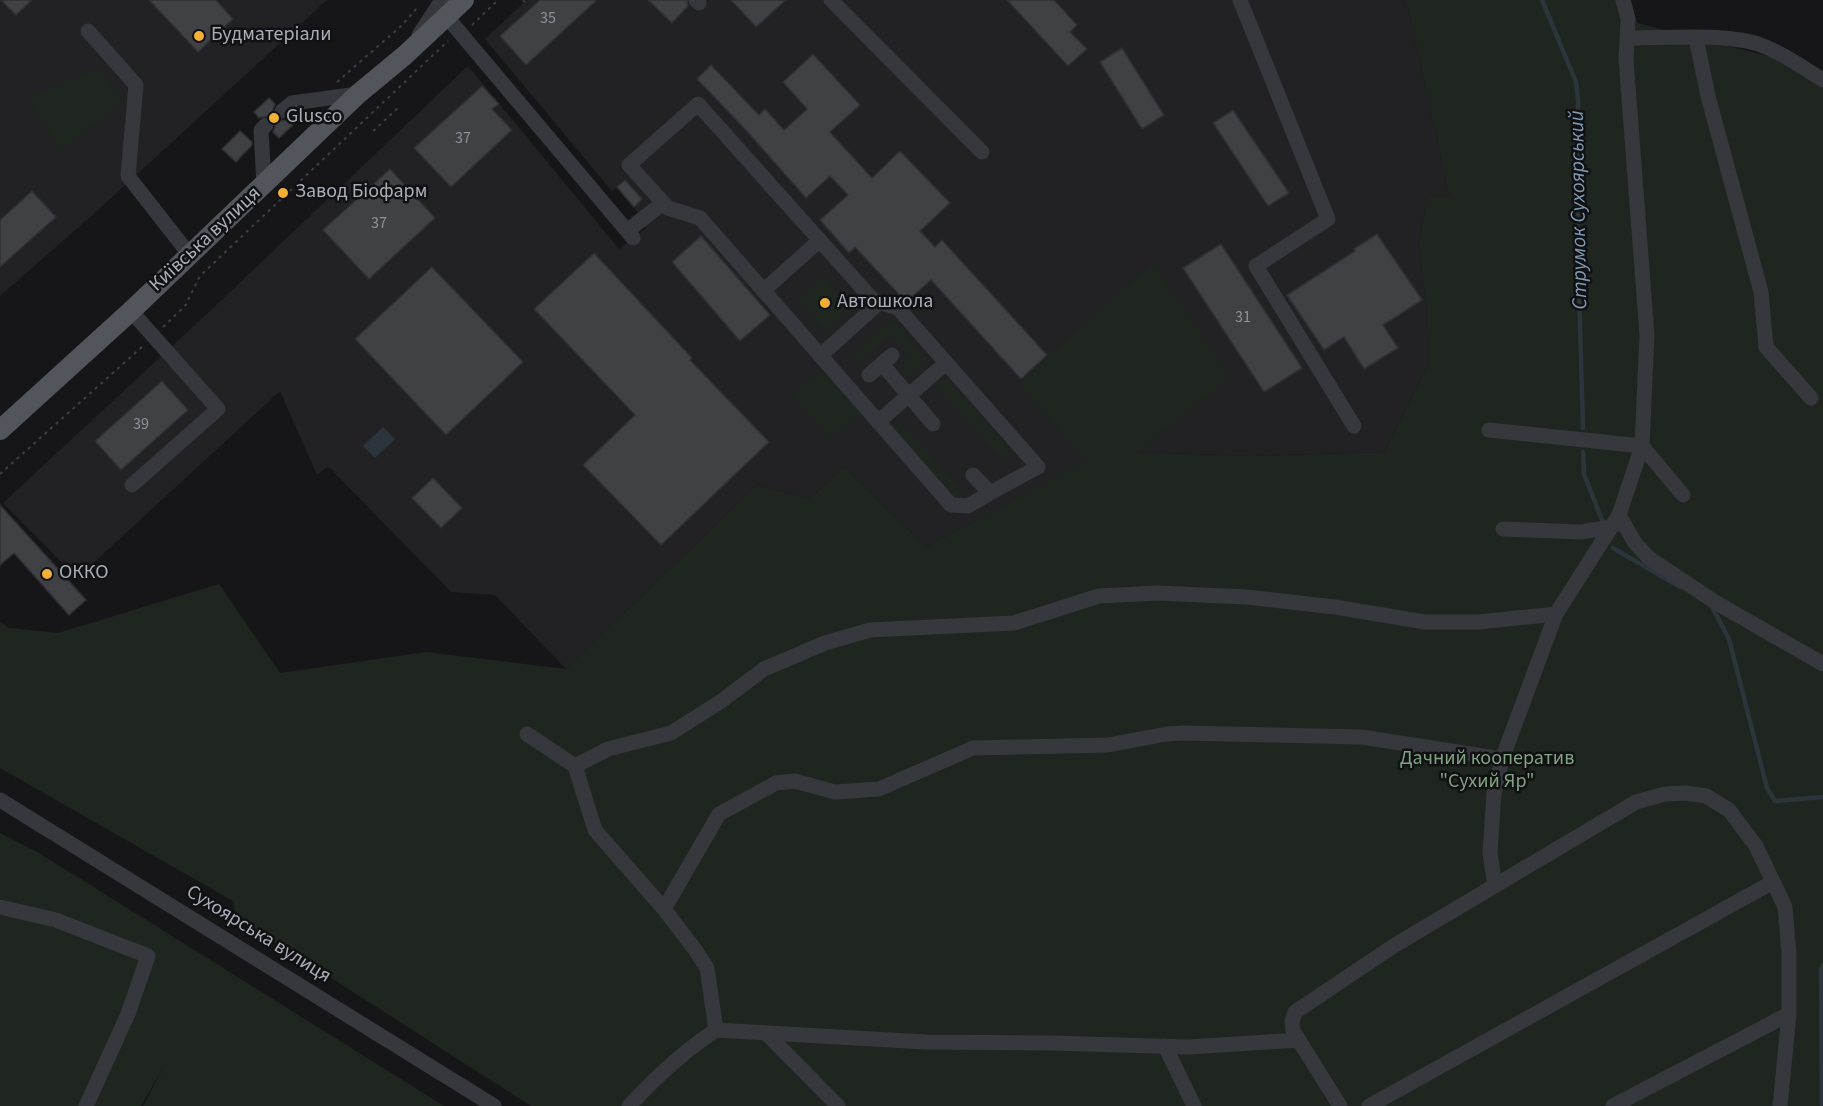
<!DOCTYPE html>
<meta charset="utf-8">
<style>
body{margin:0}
canvas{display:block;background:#161618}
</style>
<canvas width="1823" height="1106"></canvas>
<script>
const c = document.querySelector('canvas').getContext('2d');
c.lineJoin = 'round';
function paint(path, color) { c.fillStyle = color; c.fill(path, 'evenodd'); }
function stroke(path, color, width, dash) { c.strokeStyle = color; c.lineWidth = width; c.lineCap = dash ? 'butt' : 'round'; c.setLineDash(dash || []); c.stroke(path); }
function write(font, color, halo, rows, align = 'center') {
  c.font = font + ' "Source Sans 3",sans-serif'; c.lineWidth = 5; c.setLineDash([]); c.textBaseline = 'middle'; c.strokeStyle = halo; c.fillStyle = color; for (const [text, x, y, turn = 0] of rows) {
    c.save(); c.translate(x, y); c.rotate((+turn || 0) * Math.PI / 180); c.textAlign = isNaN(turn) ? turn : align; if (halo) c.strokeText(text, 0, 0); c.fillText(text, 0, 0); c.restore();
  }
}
const built = new Path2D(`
 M0,0H327L98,210L0,296Z
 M527,0H1403L1408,9L1449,196L1428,195L1418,242L1426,303L1428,364L1384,452L1251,456L1137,452L1087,461L926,547L844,466L810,499L757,485L566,669L495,595L451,592L328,466L317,475L280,391L77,578L3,503L211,310L468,66L619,249L646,228L634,207L617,188L612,191L485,39Z`);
const green = new Path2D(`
 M1403,0H1631L1637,23L1780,59L1823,87V1106H531L236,917L233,901L0,768V622L9,628L58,633L219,584L280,673L426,652L566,669L757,485L810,499L844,466L926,547L1086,461L1018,383L1153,263L1230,377L1138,452L1251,456L1384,452L1428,364L1426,303L1418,242L1428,195L1449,196L1408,9Z
 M98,69L124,101L61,151L27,96Z
 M823,276L851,308L825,330L797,298Z
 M892,319L927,359L906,378L898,369L911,357L891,335L858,364L850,356Z
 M823,368L861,414L830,439L792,394Z
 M946,377L1012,451L1002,459L936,386Z
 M898,420L965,493L955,502L889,428Z
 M0,833L39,853L444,1106H143L166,1063L141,1106H0Z`);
const water = new Path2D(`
 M383,427L395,439L375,458L363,446Z`);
const stream = new Path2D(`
 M1542,0L1576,82L1578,100V255L1583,428
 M1583,452L1584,474L1602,520
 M1613,548L1680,587
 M1711,605L1729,639L1767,788L1775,801L1823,797
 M1822,1106L1821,970L1823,965`);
const building = new Path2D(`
 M1,0H32L16,15Z
 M149,0H216L233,19L198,52Z
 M540,0H597L526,65L500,36Z
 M648,0H687L688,6L672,23Z
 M731,0H786L756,27Z
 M1007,0H1054L1077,25L1070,32L1087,49L1068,66Z
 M1122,48L1164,115L1142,129L1100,62Z
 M813,54L860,105L830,132L872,178L900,151L950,203L920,231L935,247L942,240L1047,355L1021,379L931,280L906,302L855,247L849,253L820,220L848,195L830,176L806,198L744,128L697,79L711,65L759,115L765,109L784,130L807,109L783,82Z
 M482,86L499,104L492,109L512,130L451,187L414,148Z
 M269,98L275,104L272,112L275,117L283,121L289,118L294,124L279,138L273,132L275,127L273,119L268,116L259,118L254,112Z
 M1233,110L1289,193L1268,206L1213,123Z
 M240,131L252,142V145L236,162L222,149Z
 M390,169L435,218L369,279L323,230Z
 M625,180L642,199L634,207L617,187Z
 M32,191L56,217L0,267V220Z
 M1377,234L1422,300L1383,325L1398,348L1364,369L1344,337L1324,350L1287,295L1355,251L1354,249Z
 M701,236L770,315L740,341L672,262Z
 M1221,244L1302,368L1264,392L1183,268Z
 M594,253L692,358L690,360L769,442L661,545L583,465L635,415L534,309Z
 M432,267L523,362L446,435L355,339Z
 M162,381L188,410L121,470L95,441Z
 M433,478L462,508L441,528L412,498Z
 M0,505L86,600L69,615L14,553L0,565Z`);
const path = new Path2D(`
 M523,0L528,6
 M472,25L498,0
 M337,82L400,27L419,6
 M373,131L400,106
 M163,327L185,306L200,276L448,41
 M0,474L144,345`);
const minor = new Path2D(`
 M696,0L699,3
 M831,0L982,152
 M1240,0L1328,219L1256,266L1354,426
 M446,16L633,238
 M88,31L136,85L128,176L189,254
 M419,35L442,0
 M1627,38C1663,38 1725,33 1758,44C1781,52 1802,67 1823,80
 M1696,38L1708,96L1761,292L1766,347L1811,398
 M282,111L292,103L358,94
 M264,185L261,130L266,125
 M627,231L663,203
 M763,291L820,240
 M131,311L218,409L132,485
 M820,356L880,302
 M882,364L933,424
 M869,375L892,355
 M878,422L946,363
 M1489,430L1642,446L1683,495
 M973,475L990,493L968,506L951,505L700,218L668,208L629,165L698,104L873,300L898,308L1038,467L990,493
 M1619,515L1635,543L1649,558L1715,602L1823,664
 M1503,529L1580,532L1612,527
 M527,734L575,766L595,830L664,909L696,951L707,968L716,1030C684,1051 655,1078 629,1106
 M575,766L608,749L671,733L720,702L764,669L825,643L870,630L1014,623L1099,596L1158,593L1246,597L1335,607L1425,622H1478L1556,614
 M0,800L494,1106
 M1495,886L1490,853L1494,793L1502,759L1556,614L1619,515L1642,446L1647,335L1626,59L1628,19L1623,0
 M0,907L56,920L148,956L128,1014L86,1106
 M664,909L719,814L776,783L795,781L835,792L879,789L973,748L1108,745L1167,734L1184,733L1362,737L1502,759
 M716,1030L925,1042L1052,1043L1188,1047L1299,1040
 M766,1033L838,1106
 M1165,1046L1194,1106
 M1340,1106L1293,1031L1292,1022L1295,1012L1395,945L1636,802L1665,794L1686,793L1706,796L1729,810L1756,846L1785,907L1789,953V1014L1780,1106
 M1369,1106L1773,882
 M1613,1106L1789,1014`);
const major = new Path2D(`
 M0,430L131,311L358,94L404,56L464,0`);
const markers = [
 [199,36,6,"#f2b134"],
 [274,118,6,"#f2b134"],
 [283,193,6,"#f2b134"],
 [825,303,6,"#f2b134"],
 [47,574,6,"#f2b134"]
];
const numberNames = [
 ["35",548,19],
 ["37",463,139],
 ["37",379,224],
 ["31",1243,318],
 ["39",141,425]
];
const poiNames = [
 ["Будматеріали",211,36],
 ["Glusco",286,118],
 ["Завод Біофарм",295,193],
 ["Автошкола",837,303],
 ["ОККО",59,574]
];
const streetNames = [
 ["Київська вулиця",206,240,-43],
 ["Сухоярська вулиця",258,935,32]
];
const parkNames = [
 ["Дачний кооператив",1487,760],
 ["\"Сухий Яр\"",1487,783]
];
const waterNames = [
 ["Струмок Сухоярський",1580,210,-91]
];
paint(built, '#222225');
paint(green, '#1e261f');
paint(water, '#2c353c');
stroke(stream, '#2c353c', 4.5);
paint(building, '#404145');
stroke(building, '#303034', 1.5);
stroke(path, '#3d3f44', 2, [3, 4.5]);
stroke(minor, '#37383d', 15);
stroke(major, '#53555c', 20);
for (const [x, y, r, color] of markers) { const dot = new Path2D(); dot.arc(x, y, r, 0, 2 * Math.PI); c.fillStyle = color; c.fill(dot); stroke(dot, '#111113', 2); }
write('16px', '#8e929b', null, numberNames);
write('20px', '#a8adb8', '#111113', poiNames, 'left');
write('20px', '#a8adb8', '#111113', streetNames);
write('20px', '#7fa381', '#111113', parkNames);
write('italic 21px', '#7f9bb3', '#111113', waterNames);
</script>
